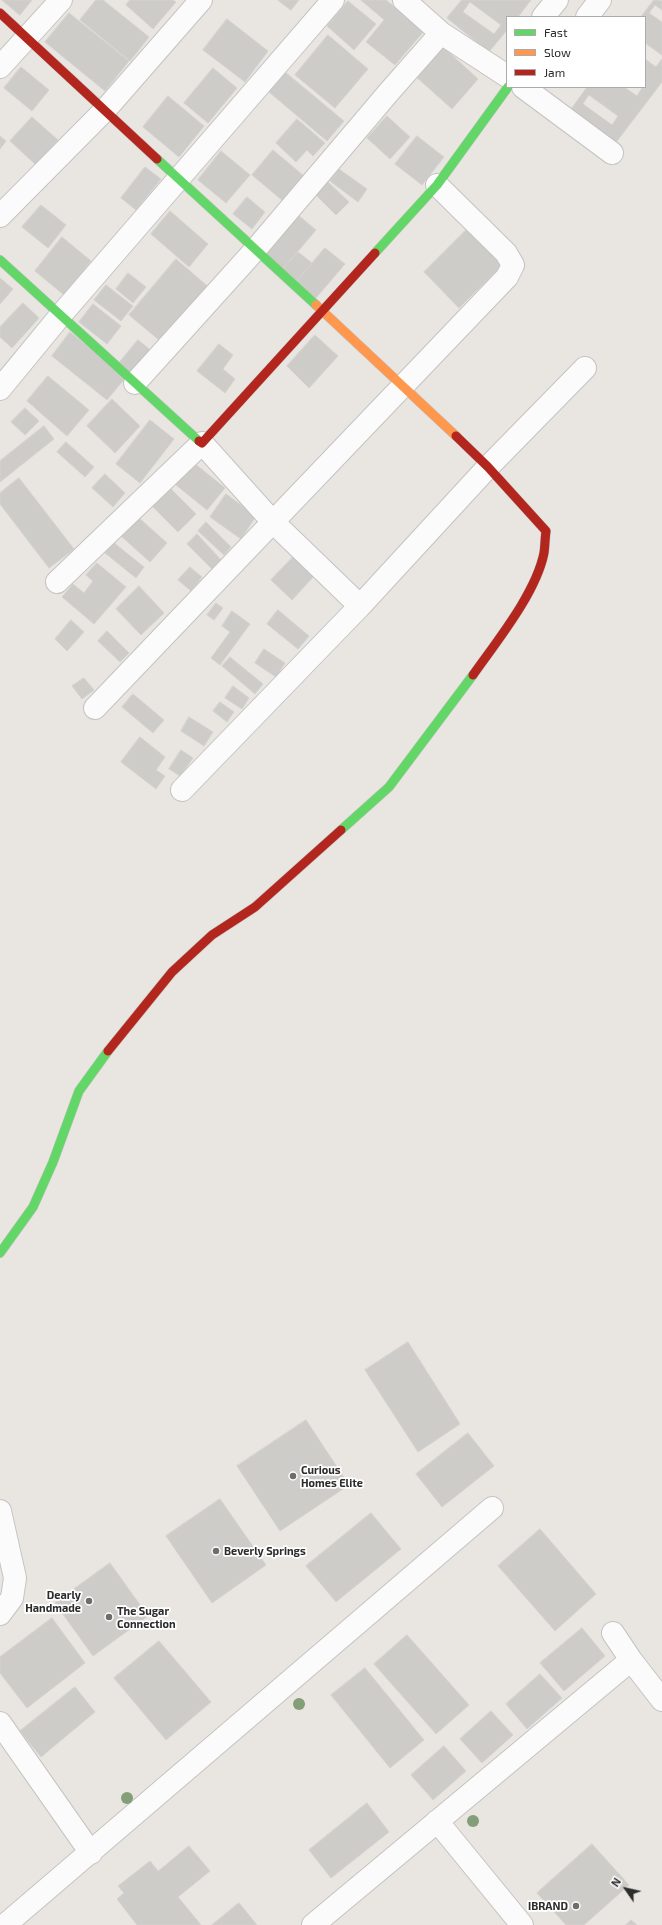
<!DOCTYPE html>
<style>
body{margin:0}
#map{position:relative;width:662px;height:1925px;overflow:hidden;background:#e9e6e2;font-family:"Exo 2",sans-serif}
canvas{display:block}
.legend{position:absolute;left:506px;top:16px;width:140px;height:72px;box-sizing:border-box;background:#fff;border:1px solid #ababab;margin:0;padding:5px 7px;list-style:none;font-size:12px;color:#2c2c2c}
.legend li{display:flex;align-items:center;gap:8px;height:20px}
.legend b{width:20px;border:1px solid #ababab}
.north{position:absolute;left:606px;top:1869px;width:40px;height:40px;-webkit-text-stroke:3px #fff;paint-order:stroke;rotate:304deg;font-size:11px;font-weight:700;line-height:16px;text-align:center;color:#2c2c2c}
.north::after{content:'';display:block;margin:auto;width:14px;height:18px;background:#2c2c2c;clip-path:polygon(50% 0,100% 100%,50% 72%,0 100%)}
</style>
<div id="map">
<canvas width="662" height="1925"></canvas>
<ul class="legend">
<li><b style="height:5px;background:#63d668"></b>Fast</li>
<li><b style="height:5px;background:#ff974d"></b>Slow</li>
<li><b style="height:5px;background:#b3261e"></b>Jam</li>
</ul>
<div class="north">N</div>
</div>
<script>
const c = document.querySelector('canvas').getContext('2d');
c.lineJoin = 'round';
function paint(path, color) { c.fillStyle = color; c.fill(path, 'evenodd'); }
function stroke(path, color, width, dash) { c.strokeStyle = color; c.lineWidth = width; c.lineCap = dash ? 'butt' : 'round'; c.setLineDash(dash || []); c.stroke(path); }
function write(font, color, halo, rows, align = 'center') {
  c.font = font + ' "Exo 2",sans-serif'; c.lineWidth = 3.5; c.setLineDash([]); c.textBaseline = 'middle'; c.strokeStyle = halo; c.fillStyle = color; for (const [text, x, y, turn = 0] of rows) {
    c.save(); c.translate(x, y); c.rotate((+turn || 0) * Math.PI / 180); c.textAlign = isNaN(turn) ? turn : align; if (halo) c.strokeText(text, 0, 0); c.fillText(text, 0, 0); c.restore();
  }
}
const building = new Path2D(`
 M2,0H32L20,15Z
 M96,0H103L149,37L130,61L80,20Z
 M130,0H173L176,2L153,29L126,5Z
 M278,0H299L291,10Z
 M361,0H386L424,31L395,65L366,42L384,20Z
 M462,0H531L518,17H507V30L489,52L447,18Z
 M654,0L662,1V10L655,5L649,13L662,22V55L645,43V17H641Z
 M348,1L376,24L354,50L327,26Z
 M470,2L501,25L494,34L463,12Z
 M69,13L129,61L105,91L45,42Z
 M227,19L268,51L245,82L203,50Z
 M328,35L368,69L335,108L295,75Z
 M441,45L478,79L452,109L414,75Z
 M645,59L656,67L662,59V82L614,145L569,112L587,87H624L637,96L642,88L641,87H645ZM589,95L618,116L612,125L583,104Z
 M21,67L49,90L32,111L4,88Z
 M213,68L237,88L208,123L184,103Z
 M285,72L344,121L327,141L269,92Z
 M168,96L204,126L179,157L143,127Z
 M387,116L410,137L390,159L367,138Z
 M32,117L58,140L36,165L10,141Z
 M297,119L325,143L313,156L307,150L296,162L276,143Z
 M0,136L6,141L0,149Z
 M417,136L444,157L422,185L395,164Z
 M273,150L304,176L283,201L252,175Z
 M221,151L250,175L226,203L198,180Z
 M145,167L161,179L136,210L121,198Z
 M339,169L367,189L358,202L330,181Z
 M328,182L349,202L336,215L316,195Z
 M247,197L265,212L252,229L233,214Z
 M41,205L66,225L48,248L22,227Z
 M170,211L208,244L189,267L151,234Z
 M298,215L316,230L282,270L264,255Z
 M469,227L504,263L459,308L424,272Z
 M62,237L91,261L64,295L35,271Z
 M325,248L345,264L315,299L296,282Z
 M298,252L312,263L296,282L282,270Z
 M176,259L212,290L165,345L129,315Z
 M128,273L146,287L133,303L116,289Z
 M0,278L13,289L0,304Z
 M106,285L133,306L121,321L94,300Z
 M23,303L39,318L12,348L0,337V327Z
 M93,304L121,326L107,344L79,322Z
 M70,332L126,377L107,400L52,356Z
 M315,335L338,356L309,388L287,366Z
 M138,340L153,352L134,376L119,363Z
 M219,344L233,355L223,369L235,379L225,393L197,371Z
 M48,376L89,410L67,436L27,401Z
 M112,399L140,426L115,453L87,426Z
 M25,408L39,421L25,435L11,422Z
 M150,420L174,439L140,483L116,464Z
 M44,426L54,439L0,482V461Z
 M66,442L94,467L85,477L57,452Z
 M194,463L225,488L207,510L176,485Z
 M105,474L125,493L113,507L92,488Z
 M19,478L74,549L49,568L0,504V493Z
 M170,488L196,514L178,532L152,506Z
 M226,494L256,516L241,539L210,517Z
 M138,517L167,543L150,562L121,536Z
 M206,522L231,547L224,555L198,531Z
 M197,534L222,561L213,570L187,544Z
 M113,542L144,567L136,578L105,553Z
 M293,557L314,576L292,600L271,580Z
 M97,563L126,587L94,624L62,597L73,584L84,593L93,581L86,575Z
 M190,567L202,577L191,591L178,580Z
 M139,586L164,613L141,635L116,609Z
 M216,603L223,608L214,620L207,615Z
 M278,610L309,636L298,649L267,624Z
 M232,611L250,624L220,665L211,658L230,632L222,626Z
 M71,620L84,632L67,651L55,639Z
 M107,631L129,653L120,662L98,641Z
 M264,649L285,663L276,677L255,663Z
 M230,657L263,684L255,694L222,666Z
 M84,678L94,690L82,699L72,686Z
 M233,686L249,698L242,709L225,698Z
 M133,694L164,720L153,733L122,707Z
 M220,702L234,712L227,722L213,711Z
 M189,717L213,732L204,746L181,731Z
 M140,737L165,757L156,770L165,776L156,789L121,762Z
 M181,750L193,758L180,776L169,769Z
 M408,1342L460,1424L418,1452L365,1370Z
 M306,1420L349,1485L280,1531L237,1466Z
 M468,1433L494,1466L442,1507L416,1474Z
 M220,1499L266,1565L212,1603L166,1536Z
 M371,1513L401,1549L336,1602L306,1566Z
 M540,1529L596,1594L555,1631L498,1566Z
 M110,1563L148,1616L93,1656L55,1603Z
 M52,1618L85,1663L27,1708L0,1673V1657Z
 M582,1628L605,1656L564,1691L540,1663Z
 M407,1635L469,1705L436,1734L374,1664Z
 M159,1641L211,1702L166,1740L114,1678Z
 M365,1668L424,1740L390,1768L331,1695Z
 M540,1674L562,1698L527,1729L506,1704Z
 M75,1687L95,1712L41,1757L20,1731Z
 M491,1711L513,1735L482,1763L460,1739Z
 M444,1746L466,1771L433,1800L411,1775Z
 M367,1803L389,1832L331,1878L309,1850Z
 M592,1844L629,1885L584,1925H566L537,1893Z
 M189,1846L210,1871L178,1897L201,1925H137L117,1899L124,1893L118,1886L150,1861L158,1871Z
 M239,1903L257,1925H212Z
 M631,1920L637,1925H626Z`);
const street = new Path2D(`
 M404,0L441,33L507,76
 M543,17L557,0
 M587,17L600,0
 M0,67L61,0
 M523,87L612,153
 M0,216L105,110L201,0
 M135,383L255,250L389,92L441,33
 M0,389L60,316L333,0
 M57,582L202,443L273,522L360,606
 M95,708L507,277L513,265L506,253L437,185
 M182,790L360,606L488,467L585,368
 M0,1511L15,1578L12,1598L0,1614
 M613,1633L631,1660L662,1700
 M0,1723L91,1853
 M437,1821L522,1925
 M5,1925L492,1508
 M313,1925L631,1660`);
const fast = new Path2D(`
 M157,159L316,305
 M375,253L437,185L508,87
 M0,260L199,441
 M341,830L389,787L473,675
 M0,1253L33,1207L53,1162L79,1091L108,1051`);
const slow = new Path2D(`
 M316,305L456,436`);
const jam = new Path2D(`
 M0,13L157,159
 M456,436L488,467L546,531C545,538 545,546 544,553C536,593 497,641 473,675
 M199,441L202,443L375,253
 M108,1051L172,972L212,935L255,907L341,830`);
const trees = [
 [299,1704],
 [127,1798],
 [473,1821]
];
const markers = [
 [293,1476,4,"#6e6d6c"],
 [216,1551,4,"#6e6d6c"],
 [89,1601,4,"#6e6d6c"],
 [109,1617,4,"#6e6d6c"],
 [576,1906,4,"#6e6d6c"]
];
const poiNames = [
 ["Curious",301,1470],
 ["Homes Elite",301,1483],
 ["Beverly Springs",224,1551],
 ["Dearly",81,1595,"right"],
 ["Handmade",81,1608,"right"],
 ["The Sugar",117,1611],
 ["Connection",117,1624],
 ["IBRAND",568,1906,"right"]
];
paint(building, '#ceccc9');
stroke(building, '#d4d2ce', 1);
stroke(street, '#c4c3c2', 24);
stroke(fast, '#c4c3c2', 10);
stroke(slow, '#c4c3c2', 10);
stroke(jam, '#c4c3c2', 10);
stroke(street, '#fcfbfb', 22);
stroke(fast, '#63d668', 9);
stroke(slow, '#ff974d', 9);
stroke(jam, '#b3261e', 9);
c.fillStyle = '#849e77';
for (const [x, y] of trees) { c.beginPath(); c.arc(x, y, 6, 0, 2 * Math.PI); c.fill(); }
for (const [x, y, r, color] of markers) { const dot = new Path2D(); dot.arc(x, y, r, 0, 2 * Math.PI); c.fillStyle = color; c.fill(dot); stroke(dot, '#fff', 1.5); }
write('bold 11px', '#2c2c2c', '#fff', poiNames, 'left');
</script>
